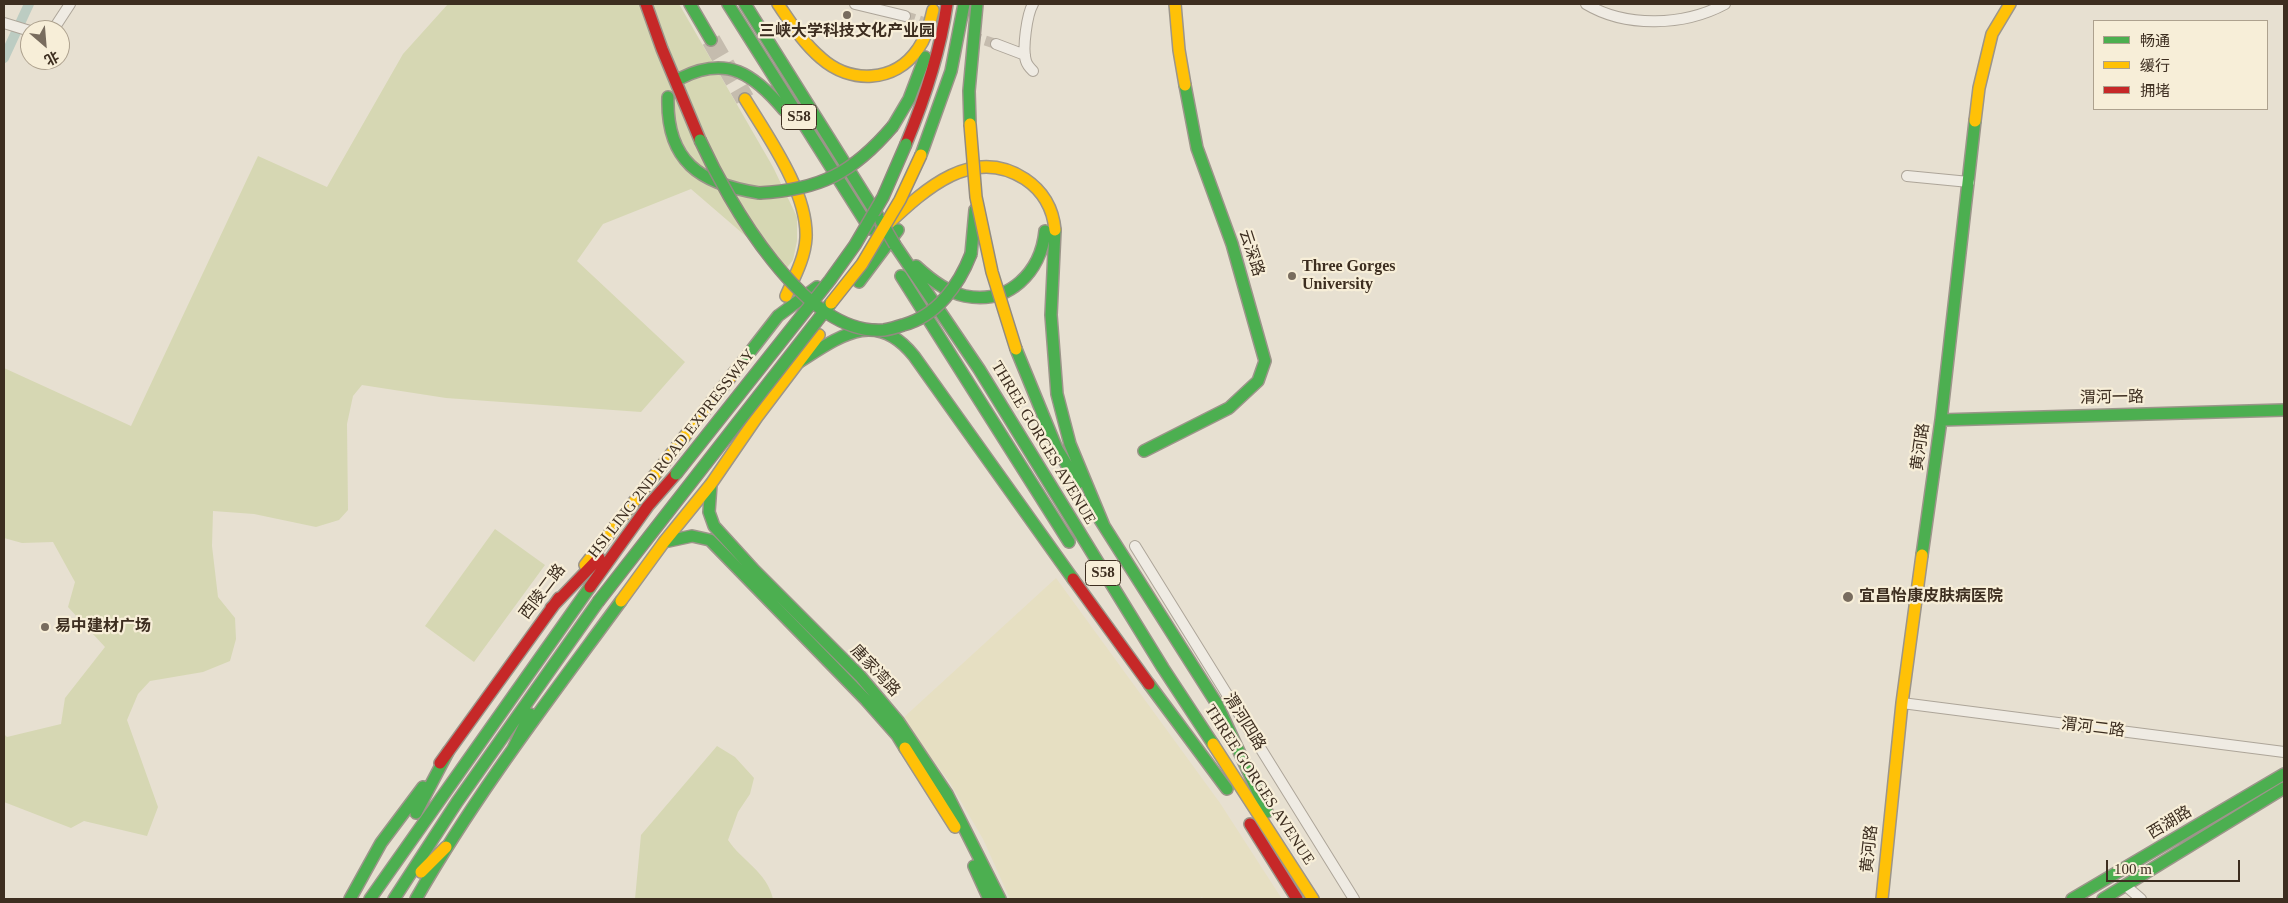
<!DOCTYPE html>
<meta charset="utf-8">
<style>
body{margin:0}
#map{position:relative;width:2288px;height:903px;overflow:hidden;background:#e7e0d1;font-family:"Times New Roman","Noto Sans SC",serif}
canvas{display:block}
.frame{position:absolute;inset:0;border:5px solid #3d2e20;pointer-events:none}
.legend{position:absolute;left:2093px;top:20px;width:175px;height:90px;box-sizing:border-box;background:#f7eed8;border:1px solid #ada18e;margin:0;padding:6px 9px;list-style:none;font-size:15px;color:#3d2e20}
.legend li{display:flex;align-items:center;gap:10px;height:25px}
.legend b{width:25px;border:1px solid #ada18e}
.north{position:absolute;left:20px;top:20px;width:50px;height:50px;box-sizing:border-box;background:#f7eed8;border:1px solid #ada18e;border-radius:50%;rotate:153deg;font-size:14px;font-weight:700;line-height:20px;text-align:center;color:#3d2e20}
.north::after{content:'';display:block;margin:auto;width:18px;height:22px;background:#786c5e;clip-path:polygon(50% 0,100% 100%,50% 72%,0 100%)}
.scale{position:absolute;left:2106px;top:860px;width:134px;height:22px;box-sizing:border-box;border:2px solid #3d2e20;border-top:0;padding-left:6px;font-size:15px;line-height:18px;white-space:nowrap;color:#3d2e20;-webkit-text-stroke:4px #f7eed8;paint-order:stroke}
</style>
<div id="map">
<canvas width="2288" height="903"></canvas>
<div class="frame"></div>
<ul class="legend">
<li><b style="height:6px;background:#4caf50"></b>畅通</li>
<li><b style="height:6px;background:#ffc107"></b>缓行</li>
<li><b style="height:6px;background:#c62828"></b>拥堵</li>
</ul>
<div class="north">北</div>
<div class="scale">100 m</div>
</div>
<script>
const c = document.querySelector('canvas').getContext('2d');
c.lineJoin = 'round';
function paint(path, color) { c.fillStyle = color; c.fill(path, 'evenodd'); }
function stroke(path, color, width, dash) { c.strokeStyle = color; c.lineWidth = width; c.lineCap = dash ? 'butt' : 'round'; c.setLineDash(dash || []); c.stroke(path); }
function write(font, color, halo, rows, align = 'center') {
  c.font = font + ' "Times New Roman","Noto Sans SC",serif'; c.lineWidth = 4.5; c.setLineDash([]); c.textBaseline = 'middle'; c.strokeStyle = halo; c.fillStyle = color; for (const [text, x, y, turn = 0] of rows) {
    c.save(); c.translate(x, y); c.rotate((+turn || 0) * Math.PI / 180); c.textAlign = isNaN(turn) ? turn : align; if (halo) c.strokeText(text, 0, 0); c.fillText(text, 0, 0); c.restore();
  }
}
const farmland = new Path2D(`
 M1056,578L1220,803L1282,899H1204L1202,897L1198,899H1010L983,839L950,783L902,719Z`);
const green = new Path2D(`
 M448,4H679L773,167L797,217V241L793,260L785,270L691,189L603,224L577,261L685,362L641,412L446,398L362,385L353,396L347,424L348,510L339,520L316,527L254,514L213,511L212,546L218,597L235,618L236,639L230,661L203,672L150,681L138,694L127,720L158,807L147,836L84,821L71,828L4,802V734L7,737L61,724L65,698L105,647L68,607L75,582L53,542L22,543L4,538V368L131,426L258,156L327,187L403,54Z
 M495,529L545,565L474,662L425,626Z
 M717,746L735,757L754,778L750,794L738,812L728,840C742,861 767,872 773,899H635L641,835Z`);
const canal = new Path2D(`
 M4,58L29,4`);
const streetTunnel = new Path2D(`
 M905,16L933,25
 M971,36L996,44`);
const highwayTunnel = new Path2D(`
 M711,40L745,99`);
const street = new Path2D(`
 M855,4L905,16
 M1033,4C1027,14 1022,49 1026,61C1027,65 1030,68 1033,71
 M1586,4C1626,28 1684,26 1725,4
 M4,23L30,31
 M53,30L70,4
 M996,44L1025,55
 M1907,176L1969,182
 M1135,546L1354,899
 M1902,703L2284,752
 M2126,886L2141,899`);
const fast = new Path2D(`
 M690,4L711,40
 M728,4L870,229
 M745,4L881,221
 M681,78C727,55 754,74 784,110
 M668,97C666,161 700,184 759,193
 M970,124L969,91L977,4
 M893,126L909,99L925,57
 M921,155L951,71L964,4
 M1055,230L1051,315L1057,394L1070,444L1104,526
 M895,245L979,369L1163,668L1213,744
 M971,254L975,210
 M916,266C930,279 946,292 965,296C1009,305 1041,272 1045,231
 M901,276L1069,542
 M859,282L898,230
 M778,316L817,287
 M1016,349L1057,449L1078,483
 M799,362C840,336 876,308 914,356L1073,579
 M733,374L778,316
 M1941,420L2284,410
 M1144,451L1229,408L1258,381L1265,361L1232,244L1197,148L1185,85
 M711,484L709,512L714,526L754,570L860,676L898,721L947,794L1000,899
 M1097,515L1217,704L1267,812
 M664,542L692,536L710,540L866,700L897,735L905,748
 M1922,555L1941,420L1975,121
 M1149,684L1227,789
 M513,749L530,714
 M416,813L448,752
 M974,866L989,899
 M350,899L381,843L423,787
 M370,899L590,587
 M394,899L457,802L598,602
 M416,899C476,794 550,698 621,601
 M2072,899L2284,774
 M2103,899L2284,788`);
const slow = new Path2D(`
 M778,4C791,23 803,43 821,58C850,84 895,83 918,49C926,38 930,24 933,10
 M1175,4L1179,50L1185,85
 M745,99C768,137 808,192 806,238C805,258 794,278 786,296
 M1975,121L1979,88L1992,34L2010,4
 M888,224C925,189 973,145 1025,179C1043,191 1053,208 1055,230
 M585,565L733,374
 M621,601L664,542L711,484L757,417L819,335
 M1213,744L1313,899
 M905,748L955,827
 M421,872L446,847
 M1882,899L1902,703L1922,555`);
const jam = new Path2D(`
 M646,4L662,49L700,140
 M906,144C925,98 940,53 947,4
 M1073,579L1149,684
 M590,587L648,506L676,474
 M551,608L599,558
 M440,763L559,598
 M1250,824L1297,899`);
const fastBridge = new Path2D(`
 M700,140C728,201 804,337 884,330C890,329 897,327 903,325C937,316 959,285 971,254
 M759,193C820,190 853,173 893,126
 M881,221L895,245
 M676,474L830,280L855,245L883,197L906,144
 M598,602L831,303`);
const slowBridge = new Path2D(`
 M970,124L976,197L992,272L1016,349
 M831,303L862,264L900,200L921,155`);
const markers = [
 [847,15,5,"#786c5e"],
 [1292,276,5,"#786c5e"],
 [1848,597,6,"#786c5e"],
 [45,627,5,"#786c5e"]
];
const shields = [
 [799,117,35],
 [1103,573,35]
];
const shieldNames = [
 ["S58",799,117],
 ["S58",1103,573]
];
const poiNames = [
 ["三峡大学科技文化产业园",847,32,"center"],
 ["Three Gorges",1302,267],
 ["University",1302,285],
 ["宜昌怡康皮肤病医院",1859,597],
 ["易中建材广场",55,627]
];
const streetNames = [
 ["云深路",1251,253,72],
 ["渭河一路",2112,398,-1],
 ["THREE GORGES AVENUE",1043,443,59],
 ["黄河路",1921,447,-82],
 ["HSI LING 2ND ROAD EXPRESSWAY",672,454,-52],
 ["西陵二路",543,592,-53],
 ["唐家湾路",875,671,47],
 ["渭河四路",1244,722,58],
 ["渭河二路",2093,728,7],
 ["THREE GORGES AVENUE",1259,785,57],
 ["西湖路",2170,823,-31],
 ["黄河路",1870,849,-84]
];
paint(farmland, '#e6dfc2');
paint(green, '#d6d7b3');
stroke(canal, '#bcccc2', 10);
stroke(streetTunnel, '#c5bcae', 10, [10, 5]);
stroke(highwayTunnel, '#c5bcae', 19, [19, 9]);
stroke(street, '#ada599', 12);
stroke(fast, '#9c958a', 14);
stroke(slow, '#9c958a', 14);
stroke(jam, '#9c958a', 14);
stroke(street, '#efebe3', 10);
stroke(fast, '#4caf50', 11);
stroke(slow, '#ffc107', 11);
stroke(jam, '#c62828', 11);
stroke(fastBridge, '#928b80', 14, []);
stroke(slowBridge, '#928b80', 14, []);
stroke(fastBridge, '#4caf50', 11);
stroke(slowBridge, '#ffc107', 11);
for (const [x, y, r, color] of markers) { const dot = new Path2D(); dot.arc(x, y, r, 0, 2 * Math.PI); c.fillStyle = color; c.fill(dot); stroke(dot, '#f7eed8', 2); }
for (const [x, y, w] of shields) { const box = new Path2D(); box.roundRect(x - w / 2, y - 12.5, w, 25, 4); c.fillStyle = '#f7eed8'; c.fill(box); stroke(box, '#3d2e20', 1); }
write('bold 15px', '#3d2e20', null, shieldNames);
write('bold 16px', '#3d2e20', '#f7eed8', poiNames, 'left');
write('16px', '#3d2e20', '#f7eed8', streetNames);
</script>
